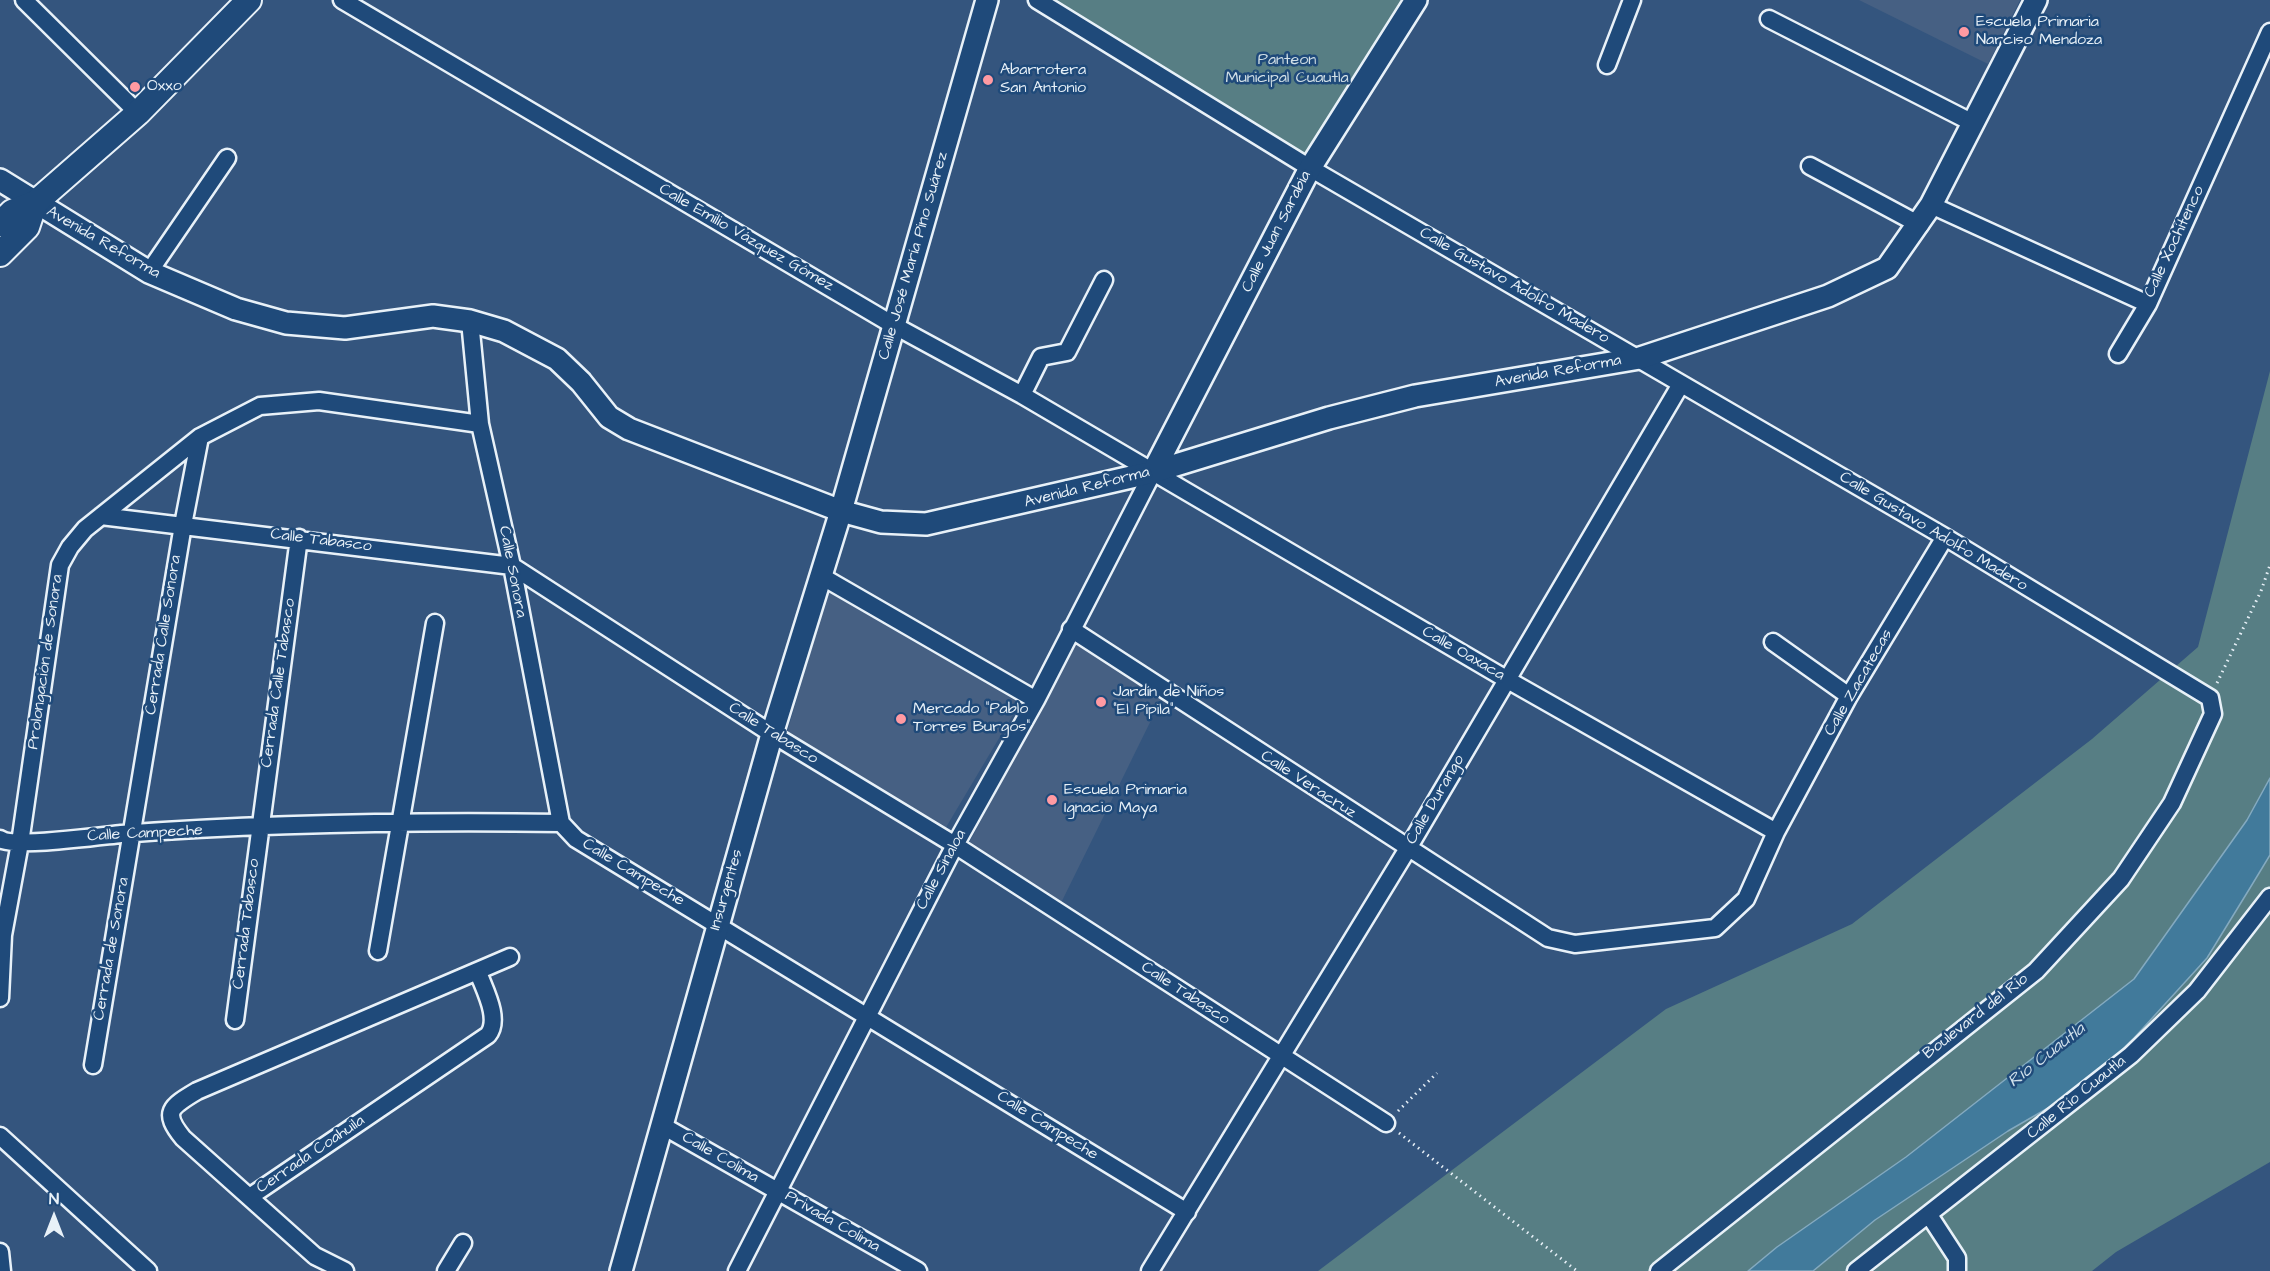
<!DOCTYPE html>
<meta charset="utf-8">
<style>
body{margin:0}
#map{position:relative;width:2270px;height:1271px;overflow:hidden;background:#34557e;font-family:"Architects Daughter",sans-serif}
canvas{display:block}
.north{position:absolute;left:24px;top:1187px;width:60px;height:60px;-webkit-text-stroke:4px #1f4a7a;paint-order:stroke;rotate:0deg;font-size:16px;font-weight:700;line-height:24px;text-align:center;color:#e8f1f8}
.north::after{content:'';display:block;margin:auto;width:21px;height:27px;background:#e8f1f8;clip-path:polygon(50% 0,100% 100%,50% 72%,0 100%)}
</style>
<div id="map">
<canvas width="2270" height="1271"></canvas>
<div class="north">N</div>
</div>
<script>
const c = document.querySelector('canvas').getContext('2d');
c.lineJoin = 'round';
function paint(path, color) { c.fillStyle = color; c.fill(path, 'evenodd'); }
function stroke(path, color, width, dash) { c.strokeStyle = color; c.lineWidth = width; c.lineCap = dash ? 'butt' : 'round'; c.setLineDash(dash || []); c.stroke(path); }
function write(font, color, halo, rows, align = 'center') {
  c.font = font + ' "Architects Daughter",sans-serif'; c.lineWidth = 5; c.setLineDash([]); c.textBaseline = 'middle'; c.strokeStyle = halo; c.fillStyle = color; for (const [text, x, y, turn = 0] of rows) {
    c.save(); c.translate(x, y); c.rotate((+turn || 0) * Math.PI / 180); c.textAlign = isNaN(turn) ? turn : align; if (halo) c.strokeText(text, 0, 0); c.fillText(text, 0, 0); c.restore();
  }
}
const built = new Path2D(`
 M1859,0H2020L1988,64Z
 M828,592L1020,703L945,829L786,736Z
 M1074,642L1162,698L1060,905L968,845Z`);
const green = new Path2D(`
 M1037,0H1416L1310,168Z
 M2270,371V1162L2116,1252L2092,1271H1318L1666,1009L1852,924L2092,739L2198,647Z`);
const water = new Path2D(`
 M2270,778V855L2250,888L2207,958L2134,1038L2081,1089L2008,1131L1875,1220L1813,1271H1748L1777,1247L1906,1157L2134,979L2247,820Z`);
const path = new Path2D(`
 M2217,683L2261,591L2270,565
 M1398,1111L1437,1073
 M1399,1133L1577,1271`);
const minor = new Path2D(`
 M24,0L138,113
 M342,0L895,326L1022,395L1506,679L1776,832
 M1037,0L1310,168L1945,537L2210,698L2213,714L2172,803L2121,879L2036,971L1659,1271
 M1769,19L1973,123
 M1607,65L1632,0
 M1810,166L1920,225
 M1931,205L2148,304
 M149,272L227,158
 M470,321L480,424L512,566L561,823L576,839L1187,1212
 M2118,354L2148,304L2270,32
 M1022,395L1041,357L1067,352L1104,280
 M101,516L512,566L772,734L955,845L1386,1123
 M821,576L1036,700
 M1071,629L1548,938L1575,944L1715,928L1746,899L1776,832L1849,696L1945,537
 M1773,642L1849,696
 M0,839C12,848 101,836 121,834C268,823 414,821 561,823
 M378,951L435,623
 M0,998L3,935L20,843L60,565L70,547L85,529L200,437L260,406L319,401L480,424
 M235,1020L299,538
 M93,1065L183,525L200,437
 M663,1126L918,1271
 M0,1136L148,1271
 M251,1196L488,1035C501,1019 484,989 478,972
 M1929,1215L1957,1258V1271
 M0,1252L2,1271
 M345,1271L315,1256L183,1138C162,1112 170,1107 197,1091L510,957
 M446,1271L463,1243
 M737,1271L955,845L1036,700L1153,472
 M1150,1271L1407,850L1681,384
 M1856,1271L2131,1055L2197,991L2270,897`);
const tertiary = new Path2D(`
 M0,180L149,272L236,309L286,323L345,328L433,316L470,321L504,331L557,359L581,382L609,417L629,429L841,511L881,522L926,524L1153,472L1329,418L1415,396L1640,358L1828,296L1887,268L1931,205L2036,0
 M1153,472L1310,168L1416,0
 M621,1271L772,734L841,511L987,0`);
const secondary = new Path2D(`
 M0,224L12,212L35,203L138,113L249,0
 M0,254L27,227L35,203`);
const markers = [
 [1964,32,6,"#ff9aa2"],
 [988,80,6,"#ff9aa2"],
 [135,87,6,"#ff9aa2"],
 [1101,702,6,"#ff9aa2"],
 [901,719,6,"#ff9aa2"],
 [1052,800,6,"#ff9aa2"]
];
const poiNames = [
 ["Escuela Primaria",1976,23],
 ["Narciso Mendoza",1976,41],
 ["Abarrotera",1000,71],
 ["San Antonio",1000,89],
 ["Oxxo",147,87],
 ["Jardín de Niños",1113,693],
 ["\"El Pípila\"",1113,711],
 ["Mercado \"Pablo",913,710],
 ["Torres Burgos\"",913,728],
 ["Escuela Primaria",1064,791],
 ["Ignacio Maya",1064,809]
];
const parkNames = [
 ["Panteon",1287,61],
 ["Municipal Cuautla",1287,79]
];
const streetNames = [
 ["Calle Juan Sarabia",1277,232,-63],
 ["Calle Emilio Vázquez Gómez",746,238,30],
 ["Calle Xochitenco",2175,242,-65],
 ["Avenida Reforma",103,243,30],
 ["Calle José María Pino Suárez",914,256,-74],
 ["Calle Gustavo Adolfo Madero",1514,286,30],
 ["Avenida Reforma",1558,372,-10],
 ["Avenida Reforma",1087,488,-14],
 ["Calle Gustavo Adolfo Madero",1933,532,31],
 ["Calle Tabasco",321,541,7],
 ["Calle Sonora",512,572,79],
 ["Cerrada Calle Sonora",164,635,-81],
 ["Calle Oaxaca",1463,654,30],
 ["Prolongación de Sonora",46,662,-82],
 ["Cerrada Calle Tabasco",279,683,-82],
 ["Calle Zacatecas",1859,683,-60],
 ["Calle Tabasco",773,734,32],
 ["Calle Veracruz",1308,785,33],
 ["Calle Durango",1436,800,-60],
 ["Calle Campeche",145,834,-3],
 ["Calle Sinaloa",942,870,-62],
 ["Calle Campeche",633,873,31],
 ["Insurgentes",727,890,-74],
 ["Cerrada Tabasco",247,924,-83],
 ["Cerrada de Sonora",112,949,-80],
 ["Calle Tabasco",1185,994,33],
 ["Boulevard del Río",1976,1017,-38],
 ["Calle Río Cuautla",2077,1098,-39],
 ["Calle Campeche",1047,1126,32],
 ["Cerrada Coahuila",311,1155,-34],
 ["Calle Colima",720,1158,30],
 ["Privada Colima",832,1222,30]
];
const waterNames = [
 ["Rio Cuautla",2047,1056,-38]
];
paint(built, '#466083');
paint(green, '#577e84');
paint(water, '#417a9b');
stroke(water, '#84aac0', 1.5);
stroke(minor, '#e8f1f8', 21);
stroke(tertiary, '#e8f1f8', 26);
stroke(secondary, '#e8f1f8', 28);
stroke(path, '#e8f1f8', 3, [1.5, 4.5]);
stroke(minor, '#1f4a7a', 16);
stroke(tertiary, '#1f4a7a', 21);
stroke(secondary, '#1f4a7a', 24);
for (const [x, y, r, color] of markers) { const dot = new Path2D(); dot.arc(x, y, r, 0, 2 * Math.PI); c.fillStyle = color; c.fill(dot); stroke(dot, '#1f4a7a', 2); }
write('16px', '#e8f1f8', '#1f4a7a', poiNames, 'left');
write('16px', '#d2e0e7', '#1f4a7a', parkNames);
write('16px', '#e8f1f8', '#1f4a7a', streetNames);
write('italic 18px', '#cfdfea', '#1f4a7a', waterNames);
</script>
